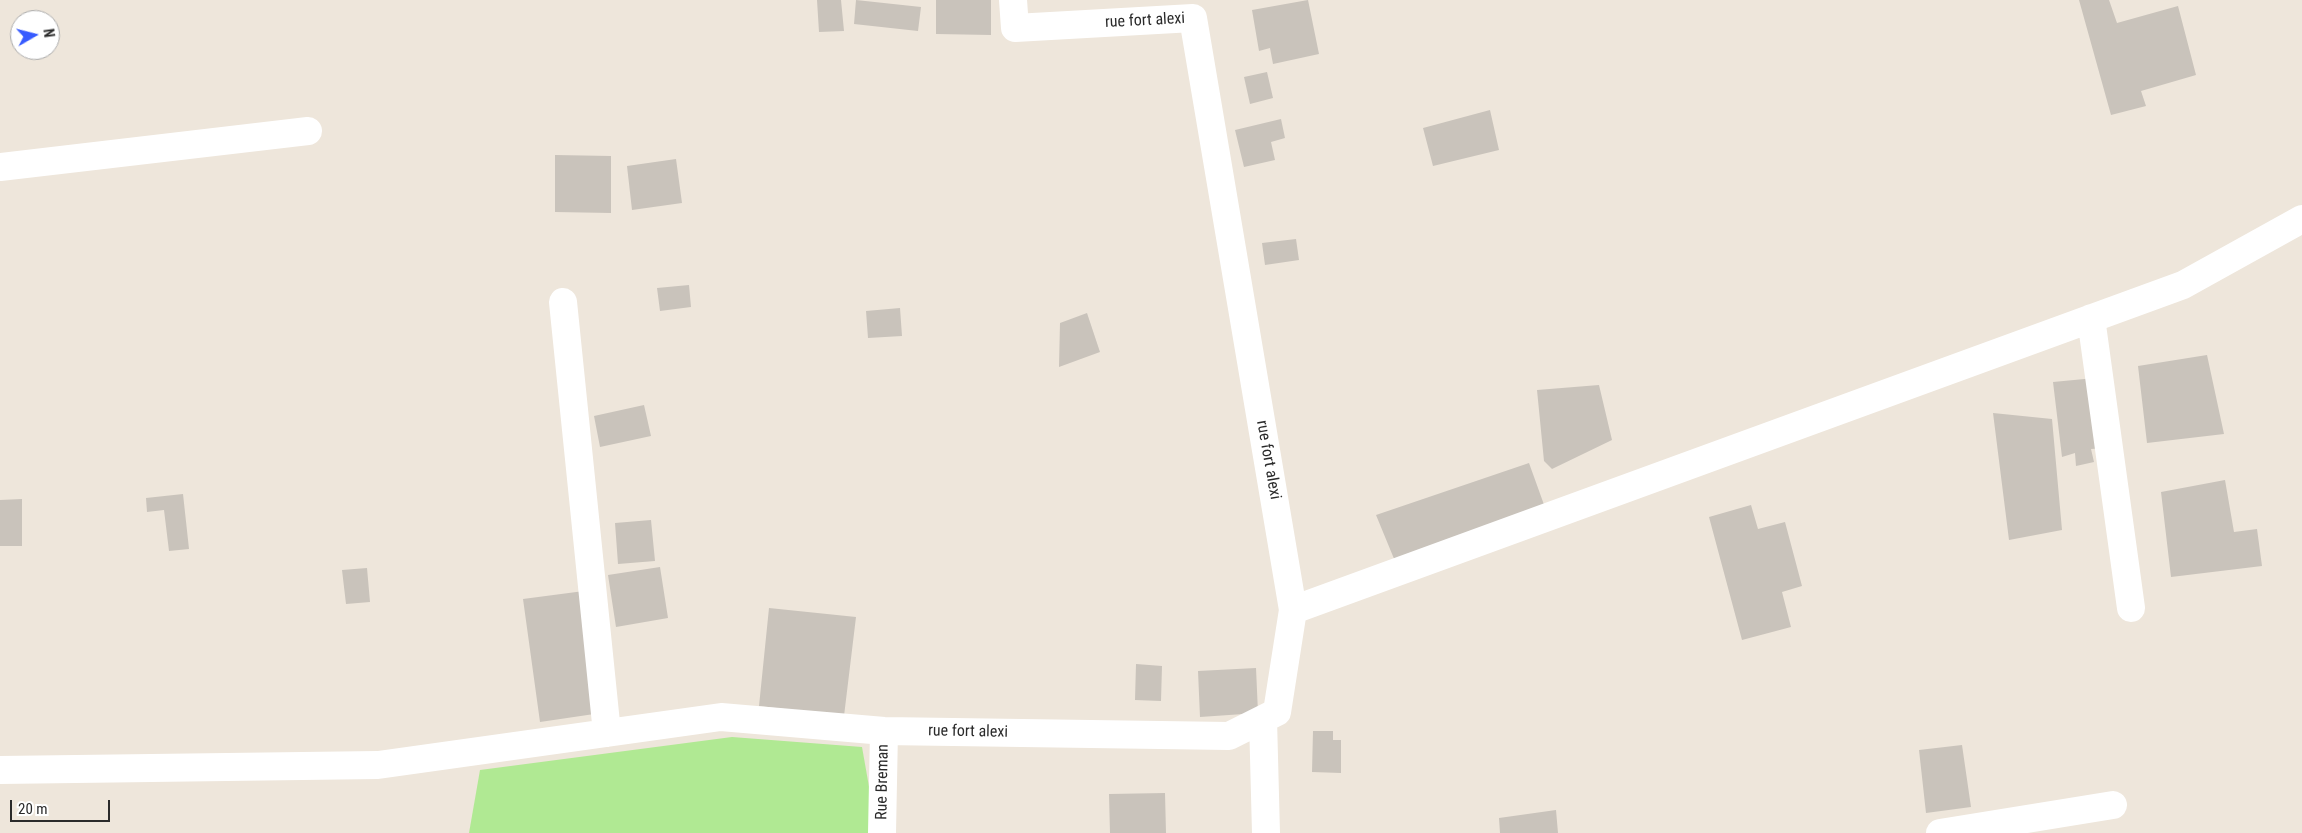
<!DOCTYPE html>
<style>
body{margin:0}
#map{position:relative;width:2302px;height:833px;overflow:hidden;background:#eee6db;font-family:"Roboto Condensed",sans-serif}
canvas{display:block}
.north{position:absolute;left:10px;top:10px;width:50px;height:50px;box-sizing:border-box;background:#fff;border:1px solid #aaa;border-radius:50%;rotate:82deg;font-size:14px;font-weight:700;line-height:20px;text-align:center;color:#2a2a2a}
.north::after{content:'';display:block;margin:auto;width:18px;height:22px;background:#375bff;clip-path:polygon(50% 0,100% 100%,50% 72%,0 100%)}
.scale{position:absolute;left:10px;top:800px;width:100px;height:22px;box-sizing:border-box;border:2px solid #2a2a2a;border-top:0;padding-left:6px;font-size:15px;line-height:18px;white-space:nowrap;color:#2a2a2a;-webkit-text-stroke:4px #fff;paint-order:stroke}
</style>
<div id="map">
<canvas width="2302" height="833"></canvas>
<div class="north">N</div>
<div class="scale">20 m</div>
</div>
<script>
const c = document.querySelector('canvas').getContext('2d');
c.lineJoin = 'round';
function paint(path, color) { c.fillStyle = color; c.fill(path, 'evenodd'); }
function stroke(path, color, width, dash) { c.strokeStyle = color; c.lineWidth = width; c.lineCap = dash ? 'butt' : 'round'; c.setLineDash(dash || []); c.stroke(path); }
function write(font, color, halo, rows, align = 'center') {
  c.font = font + ' "Roboto Condensed",sans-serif'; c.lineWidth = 5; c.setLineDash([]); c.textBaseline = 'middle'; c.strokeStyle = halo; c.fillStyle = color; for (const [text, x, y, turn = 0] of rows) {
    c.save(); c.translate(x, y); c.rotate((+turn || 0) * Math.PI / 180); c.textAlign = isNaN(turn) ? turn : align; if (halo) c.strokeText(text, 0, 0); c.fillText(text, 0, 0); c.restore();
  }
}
const green = new Path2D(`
 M732,737L862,747L874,815L873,833H469L480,770Z`);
const building = new Path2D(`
 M817,0H841L844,31L819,32Z
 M856,0L921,7L918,31L854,24Z
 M936,0H991V35L936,34Z
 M1308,0L1319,54L1273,64L1270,48L1259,51L1252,10Z
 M2079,0H2109L2117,23L2178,6L2196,75L2141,91L2146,106L2111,115Z
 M1267,72L1273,98L1250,104L1244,77Z
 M1490,110L1499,150L1433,166L1423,128Z
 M1281,119L1285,138L1271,142L1275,160L1244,167L1235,130Z
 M555,155L611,156V213L555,212Z
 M676,159L682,203L632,210L627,166Z
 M1296,239L1299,260L1265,265L1262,243Z
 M689,285L691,307L660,311L657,288Z
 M900,308L902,336L868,338L866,311Z
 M1087,313L1100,352L1059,367L1060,323Z
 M2207,355L2224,434L2147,443L2138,366Z
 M2095,378L2106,448L2091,449L2094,462L2076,466L2075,453L2062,457L2053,382Z
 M1599,385L1612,440L1552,469L1544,461L1537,390Z
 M644,405L651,436L600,447L594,416Z
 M1993,413L2052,419L2062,530L2009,540Z
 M1529,463L1547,513L1397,566L1376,515Z
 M2225,480L2234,532L2257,529L2262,566L2171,577L2161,492Z
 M183,494L189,549L169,551L164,510L147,512L146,498Z
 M22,499V546H0V500Z
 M1751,505L1758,529L1785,522L1802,586L1782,592L1791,627L1742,640L1709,517Z
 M651,520L655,561L618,564L615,523Z
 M660,567L668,618L616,627L608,575Z
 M367,568L370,602L346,604L342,570Z
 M584,591L601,713L540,722L523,599Z
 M769,608L856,617L844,716L759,706Z
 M1136,664L1162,666L1161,701L1135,700Z
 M1256,668L1258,713L1200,717L1198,671Z
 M1313,731H1333V740H1341V773L1312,772Z
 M1962,745L1971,807L1926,813L1919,750Z
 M1165,793L1166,833H1110L1109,794Z
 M1556,810L1558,833H1500L1499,818Z`);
const minor = new Path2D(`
 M0,167L308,131
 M563,302L607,733
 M2091,318L2131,608
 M1293,610L2183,285L2302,219
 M1263,719L1266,833
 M0,770L378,765L721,717L884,731L1229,736L1277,712L1293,610L1193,18L1015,28L1013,0
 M882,833L884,731
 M1940,833L2113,805`);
const streetNames = [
 ["rue fort alexi",1145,21,-3],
 ["rue fort alexi",1268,460,80],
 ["rue fort alexi",968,732,1],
 ["Rue Breman",883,782,-89]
];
paint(green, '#b0e993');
paint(building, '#c9c3bb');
stroke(minor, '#fff', 28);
write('16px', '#2a2a2a', '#fff', streetNames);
</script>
